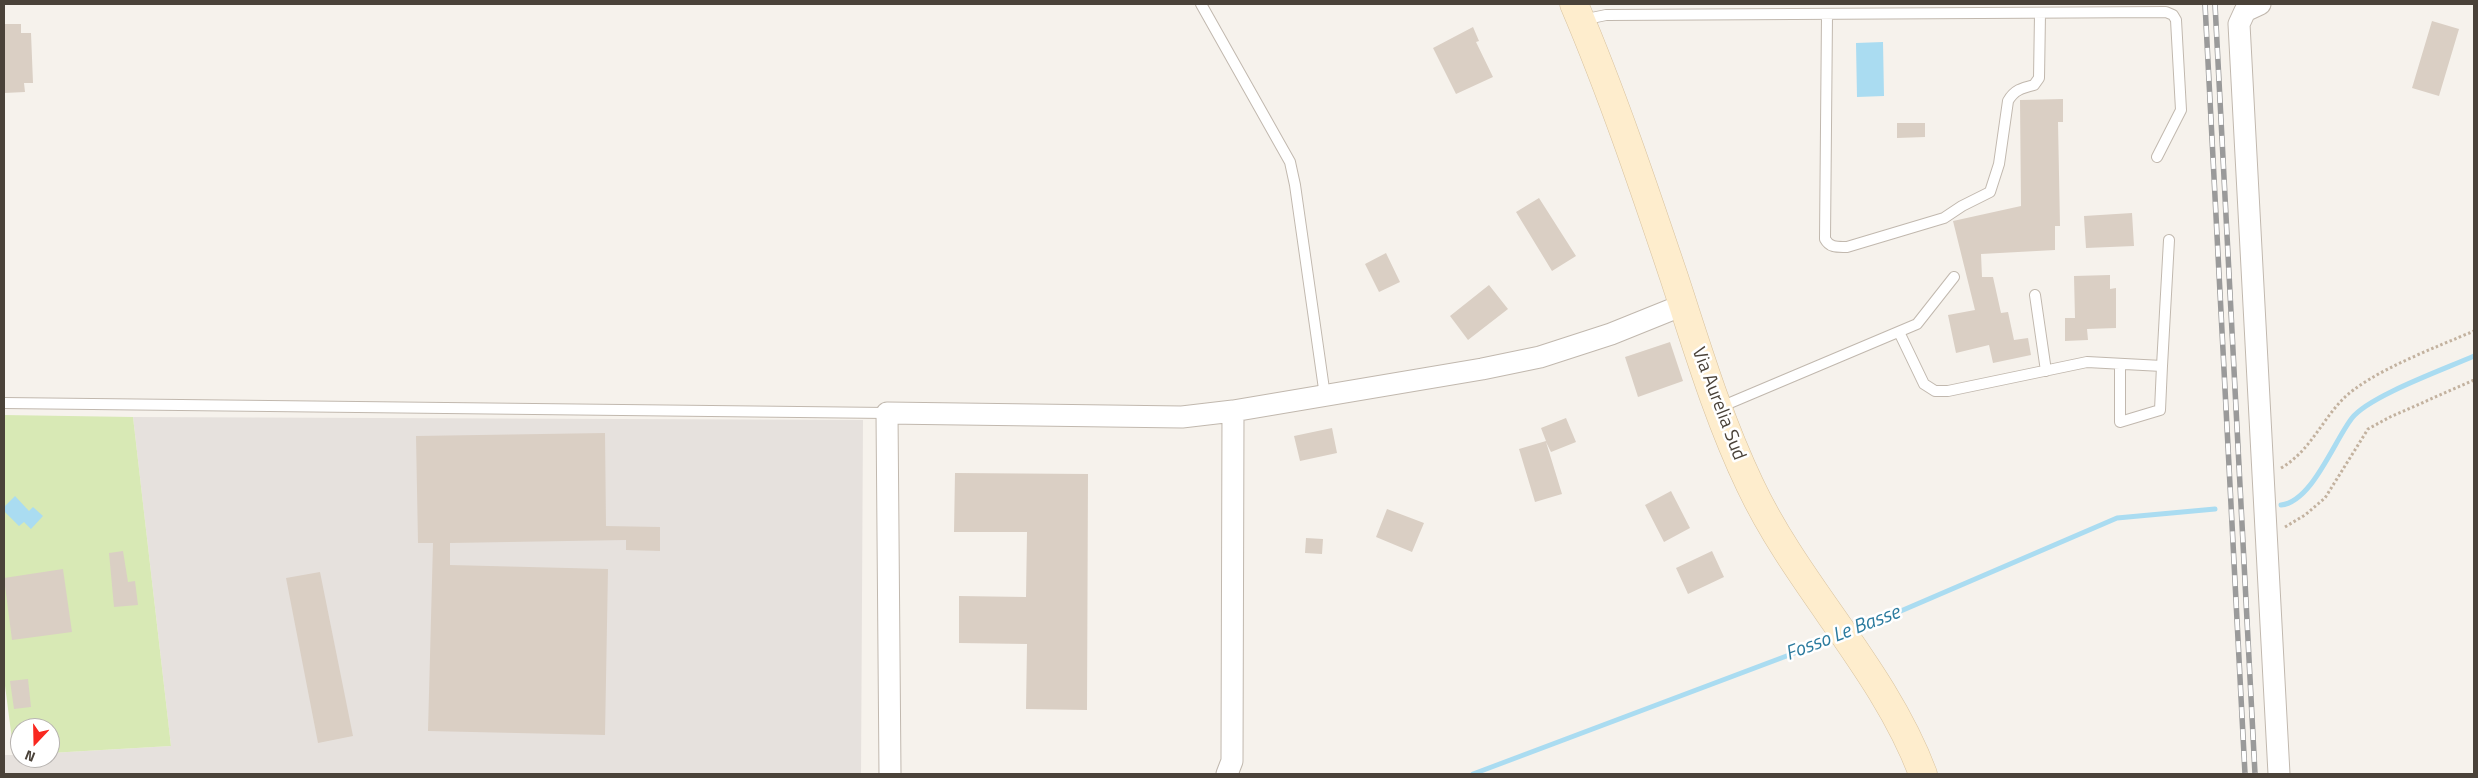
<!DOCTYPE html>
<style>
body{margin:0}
#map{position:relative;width:2478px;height:778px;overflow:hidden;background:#f6f2ec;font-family:"Titillium Web",sans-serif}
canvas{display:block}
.frame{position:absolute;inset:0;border:5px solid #4a4239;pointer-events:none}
.north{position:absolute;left:10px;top:718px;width:50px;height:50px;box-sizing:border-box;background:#fff;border:1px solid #b7b3b0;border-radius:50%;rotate:201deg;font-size:14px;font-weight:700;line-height:20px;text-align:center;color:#4a4239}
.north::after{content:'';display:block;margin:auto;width:18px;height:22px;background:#f92820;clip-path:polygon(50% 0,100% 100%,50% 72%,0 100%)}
</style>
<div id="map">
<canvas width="2478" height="778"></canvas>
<div class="frame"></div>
<div class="north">N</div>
</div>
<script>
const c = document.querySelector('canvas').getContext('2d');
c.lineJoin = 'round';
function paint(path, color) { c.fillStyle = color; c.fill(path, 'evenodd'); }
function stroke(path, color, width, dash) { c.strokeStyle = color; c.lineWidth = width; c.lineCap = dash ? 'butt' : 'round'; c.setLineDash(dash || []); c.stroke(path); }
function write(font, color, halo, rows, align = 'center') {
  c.font = font + ' "Titillium Web",sans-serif'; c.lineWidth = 5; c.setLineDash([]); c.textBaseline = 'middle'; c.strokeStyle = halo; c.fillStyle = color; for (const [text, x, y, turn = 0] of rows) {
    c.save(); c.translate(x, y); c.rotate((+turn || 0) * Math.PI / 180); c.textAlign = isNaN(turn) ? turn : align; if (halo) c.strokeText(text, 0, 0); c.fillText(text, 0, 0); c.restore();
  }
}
const industrial = new Path2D(`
 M133,417L863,420L861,774H4V755H20V758H50V753L171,746Z`);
const green = new Path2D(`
 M4,415L133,417L171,746L50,753V728H20V755H14L4,678Z`);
const water = new Path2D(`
 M1883,42L1884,96L1857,97L1856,43Z
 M15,496L29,511L33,507L43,516L31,529L24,522L19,526L4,511V507Z`);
const stream = new Path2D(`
 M2281,505C2312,502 2334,441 2352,418C2369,396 2445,369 2474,356
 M1852,632L2117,518L2215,509
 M1473,774L1837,637`);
const building = new Path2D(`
 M2432,21L2459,29L2439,96L2412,88Z
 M4,24H21V33H31L33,83H24L25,92L4,93Z
 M1473,27L1479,41L1476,42L1493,77L1456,94L1433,48Z
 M2063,99V122H2058L2060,226H2055V250L1981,254L1982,277H1993L2001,313L2008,312L2014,340L2028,338L2031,355L1993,363L1989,345L1956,353L1948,315L1975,310L1953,221L2021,206L2020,100Z
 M1897,123H1925V137L1897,138Z
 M1539,198L1576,256L1552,271L1516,212Z
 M2132,213L2134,246L2086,248L2084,216Z
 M1386,253L1400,282L1379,292L1365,264Z
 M2110,275V289L2116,288V328L2087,329L2088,340L2065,341V318H2075L2074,276Z
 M1489,285L1508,309L1468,340L1450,316Z
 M1670,342L1683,381L1638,397L1625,357Z
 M1566,418L1576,442L1551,452L1546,442L1562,494L1535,502L1519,449L1546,441L1541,428Z
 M1332,428L1337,453L1300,461L1294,436Z
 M605,433L606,526L660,527V551L626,550V540L450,543V565L608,569L605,735L428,731L433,543H418L416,436Z
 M955,473L1088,474L1087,710L1026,709L1027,644L959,643V596L1026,597L1027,532H954Z
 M1671,491L1690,528L1664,542L1645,505Z
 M1387,509L1424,523L1412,552L1376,537Z
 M1306,538L1323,539L1322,554L1305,553Z
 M123,551L128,582L135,581L138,605L114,607L109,553Z
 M1712,551L1724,577L1688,594L1676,568Z
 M63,569L72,632L12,640L4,578Z
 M320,572L353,736L318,743L286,578Z
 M28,679L31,707L14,709L10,681Z`);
const path = new Path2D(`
 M2281,468C2309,452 2321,422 2342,400C2369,372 2437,347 2474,331
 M2285,527L2305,515L2325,498L2368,429L2390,417L2474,380`);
const lane = new Path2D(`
 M1201,4L1290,162L1295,185L1325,396
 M1827,15L1825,239C1830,248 1837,247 1847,247L1944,218L1962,206L1990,192L1999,164L2008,101C2014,90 2022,88 2034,85L2039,78L2040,14
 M1582,20L1606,15L2166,12L2173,15L2176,20L2181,110L2157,157
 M2035,295L2046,371
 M1899,332L1924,384L1935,391H1948L2087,362L2162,366L2169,240
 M2120,364V422L2160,410L2162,366
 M4,403L887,413
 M1718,408L1917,324L1954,277`);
const street = new Path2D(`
 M2260,4L2245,11L2239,24L2279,774
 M890,774L887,413L1182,417L1233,411L1482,369L1540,357L1611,334L1683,305
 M1227,774L1232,761L1233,411`);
const secondary = new Path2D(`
 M1574,4C1612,93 1643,185 1674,277C1697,347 1718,418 1750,485C1798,587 1883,668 1923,774`);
const rail = new Path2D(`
 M2205,4L2245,774
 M2215,4L2255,774`);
const streetNames = [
 ["Via Aurelia Sud",1718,404,69]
];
const waterNames = [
 ["Fosso Le Basse",1843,634,-21]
];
paint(industrial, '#e6e1dd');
paint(green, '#d8e9b5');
paint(water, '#aadcf1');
stroke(stream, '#aadcf1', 5);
paint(building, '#dacfc4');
stroke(lane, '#c1b8ae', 12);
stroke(street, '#c1b8ae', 23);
stroke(secondary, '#d8c29e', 29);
stroke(path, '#c3b29f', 3, [2.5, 2.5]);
stroke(lane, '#fff', 10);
stroke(street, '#fff', 21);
stroke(secondary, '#feedcd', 28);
stroke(rail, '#9a9a9a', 5.5);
stroke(rail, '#fff', 4, [11]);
write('19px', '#4a4239', '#fff', streetNames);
write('italic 20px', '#2c7b9e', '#fff', waterNames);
</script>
